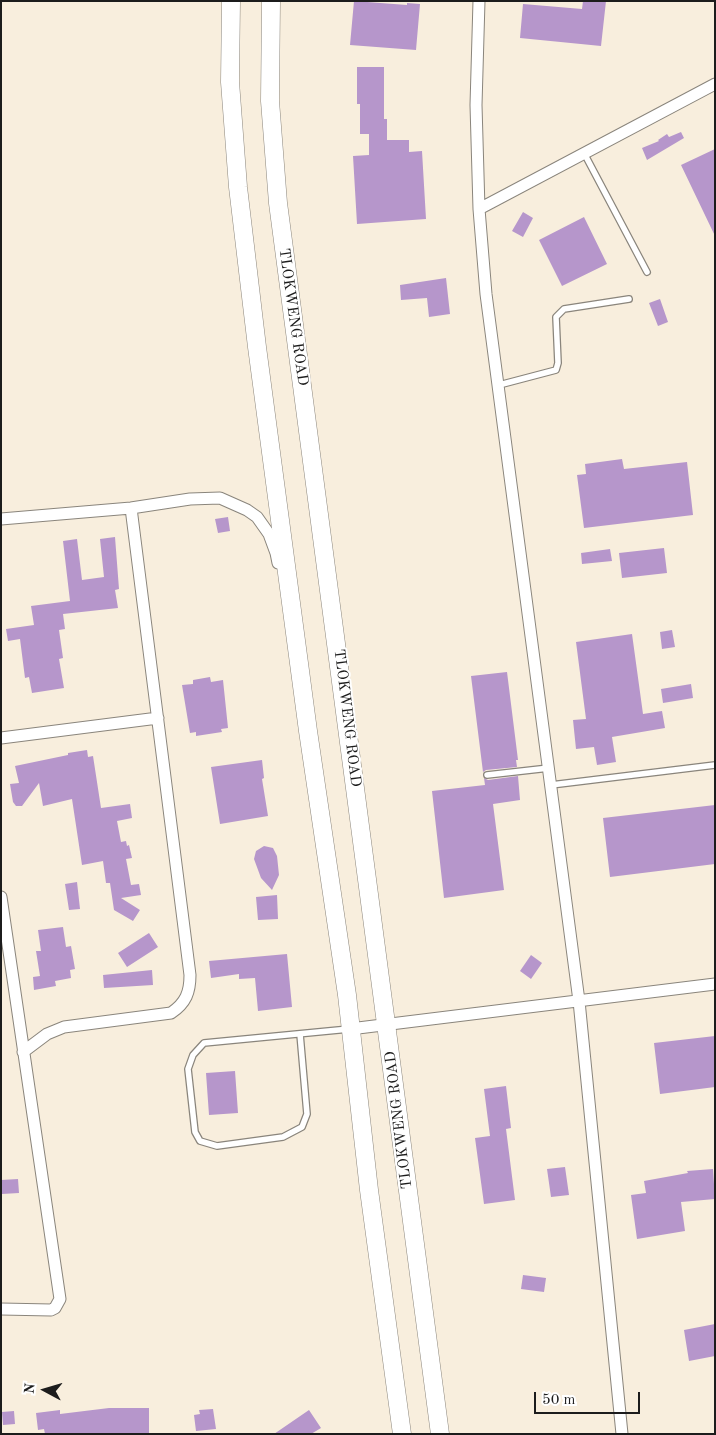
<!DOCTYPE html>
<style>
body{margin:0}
#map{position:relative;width:716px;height:1435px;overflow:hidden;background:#f8eedd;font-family:"Old Standard TT",serif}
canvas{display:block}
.frame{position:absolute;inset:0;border:2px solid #1c1c1c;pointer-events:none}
.north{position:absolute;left:20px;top:1365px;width:50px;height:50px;-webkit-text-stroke:4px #fff;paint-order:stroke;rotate:276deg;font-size:14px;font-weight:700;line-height:20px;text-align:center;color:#1c1c1c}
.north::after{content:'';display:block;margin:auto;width:18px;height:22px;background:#1c1c1c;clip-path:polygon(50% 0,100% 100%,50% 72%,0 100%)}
.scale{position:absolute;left:534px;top:1392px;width:106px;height:22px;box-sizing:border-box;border:2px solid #1c1c1c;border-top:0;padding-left:6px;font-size:15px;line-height:18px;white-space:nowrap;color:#1c1c1c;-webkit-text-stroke:4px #fff;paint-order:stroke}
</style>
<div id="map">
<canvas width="716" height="1435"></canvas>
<div class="frame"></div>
<div class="north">N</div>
<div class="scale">50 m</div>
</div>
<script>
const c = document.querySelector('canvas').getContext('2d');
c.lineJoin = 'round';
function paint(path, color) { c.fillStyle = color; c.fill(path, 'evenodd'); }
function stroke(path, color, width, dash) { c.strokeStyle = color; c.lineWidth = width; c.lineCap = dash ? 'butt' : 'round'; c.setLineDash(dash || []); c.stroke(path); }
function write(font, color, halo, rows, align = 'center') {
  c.font = font + ' "Old Standard TT",serif'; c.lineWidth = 4; c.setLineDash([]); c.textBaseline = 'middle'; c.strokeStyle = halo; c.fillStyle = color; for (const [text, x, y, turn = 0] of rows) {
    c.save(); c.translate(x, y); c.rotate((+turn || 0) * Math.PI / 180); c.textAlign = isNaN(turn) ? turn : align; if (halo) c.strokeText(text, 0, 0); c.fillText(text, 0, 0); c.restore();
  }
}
const building = new Path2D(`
 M354,1L407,5V3L420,4L416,50L350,45Z
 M583,1H606L601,46L520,38L523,4L582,9Z
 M357,67H384V119H387V140H409V152L422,151L426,219L357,224L353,156L369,155V134H360V104H357Z
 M681,132L684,138L647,160L642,148L659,141L658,140L667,134L669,137Z
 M715,149V236L681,165Z
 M523,212L533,218L523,237L512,231Z
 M584,217L607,264L562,286L539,240Z
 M446,278L450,314L429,317L427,298L401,300L400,285Z
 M660,299L668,322L658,326L649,303Z
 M622,459L624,469L687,462L693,515L584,528L577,475L586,474L585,464Z
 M228,517L230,531L218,533L215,519Z
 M115,537L119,589L115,590L118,608L63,614L65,629L59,630L63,658L59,659L64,688L32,693L29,677L25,678L20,639L8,641L6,629L34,625L31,606L70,601L63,541L77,539L82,580L104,577L100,539Z
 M664,548L667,573L622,578L619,553Z
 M610,549L612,561L582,564L581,553Z
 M672,630L675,647L662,649L660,632Z
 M632,634L643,714L662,711L665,728L612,737L616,762L597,765L594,747L576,749L573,720L586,719L576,642Z
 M507,672L518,760H516L517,767L486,770L483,772L471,676Z
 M210,677L211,682L223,680L228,728L221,729L222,732L196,736V732L190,733L182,685L193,684V680Z
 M691,684L693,698L663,703L661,689Z
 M87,750L88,757L93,756L101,808L130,804L132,818L117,821L121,842L126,841L127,846L129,845L132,858L126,859L131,885L139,884L141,895L121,898L140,910L133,921L114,910L110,883H106L103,861L82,865L72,799L43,806L39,783L22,806H16L13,802L10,784L19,783L15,766L68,755V753Z
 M262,760L264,778L262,779L268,816L220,824L211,767Z
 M518,776L520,800L493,804L504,890L444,898L432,791L485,785L484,778L488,780Z
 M715,805V864L610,877L603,818Z
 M264,846L273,848L277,856L279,875L272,890L261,878L254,859L256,851Z
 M77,882L80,909L69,910L65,884Z
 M277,895L278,919L258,920L256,897Z
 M63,927L66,947L71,946L75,969L70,970L71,978L55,981L56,986L34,990L33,977L40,976L36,951H41L38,930Z
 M149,933L158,947L127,967L118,953Z
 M287,954L292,1007L258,1011L255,978L239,979V974L211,978L209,961Z
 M531,955L542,963L531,979L520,971Z
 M152,970L153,985L104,988L103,975Z
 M715,1036V1087L660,1094L654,1043Z
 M235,1071L238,1113L209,1115L206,1073Z
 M506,1086L511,1128L506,1129L515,1200L484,1204L475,1138L490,1136L484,1089Z
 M565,1167L569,1195L551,1197L547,1169Z
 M713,1169L715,1199L681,1202L685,1231L637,1239L631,1195L646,1193L644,1181L688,1173L687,1171Z
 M18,1179L19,1193L2,1194L1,1180Z
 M523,1275L546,1278L544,1292L521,1289Z
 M715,1324V1356L689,1361L684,1330Z
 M109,1408H149V1434H45L44,1429L38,1430L36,1413L60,1410V1414Z
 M213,1409L216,1429L196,1431L194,1415L200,1414L199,1410Z
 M309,1410L321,1428L311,1434H274Z
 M14,1411L15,1424L3,1425L2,1412Z`);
const service = new Path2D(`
 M584,153L647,272
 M499,385L556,370L558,363L556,317L564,309L629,299
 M487,775L549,768
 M551,785L715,765
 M300,1034L307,1114L302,1127L283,1137L217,1146L200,1141L195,1132L188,1069L193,1055L204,1043L349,1029`);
const minor = new Path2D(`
 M479,1L476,105L479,209L486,294L579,1001L622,1434
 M479,209L715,84
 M1,519L131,508L190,499L220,498L247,510L257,517L269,534L276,553L278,563
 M1,738L158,718
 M1,897L60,1299L55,1308L51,1310L1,1309
 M350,1029L715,984
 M23,1052L47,1034L64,1027L171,1013C186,1003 190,992 190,975L131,508`);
const primary = new Path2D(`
 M231,1L230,82L238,187L257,347L308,731L347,995L369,1190L402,1434
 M271,1L270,101L278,203L440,1434`);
const streetNames = [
 ["TLOKWENG ROAD",293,317,82],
 ["TLOKWENG ROAD",347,718,83],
 ["TLOKWENG ROAD",399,1120,-97]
];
paint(building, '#b696cb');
stroke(service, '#8a857c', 8);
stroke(minor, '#8a857c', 13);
stroke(primary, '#8a857c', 19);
stroke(service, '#fff', 5.5);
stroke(minor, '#fff', 11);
stroke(primary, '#fff', 18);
write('15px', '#1c1c1c', '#fff', streetNames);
</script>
